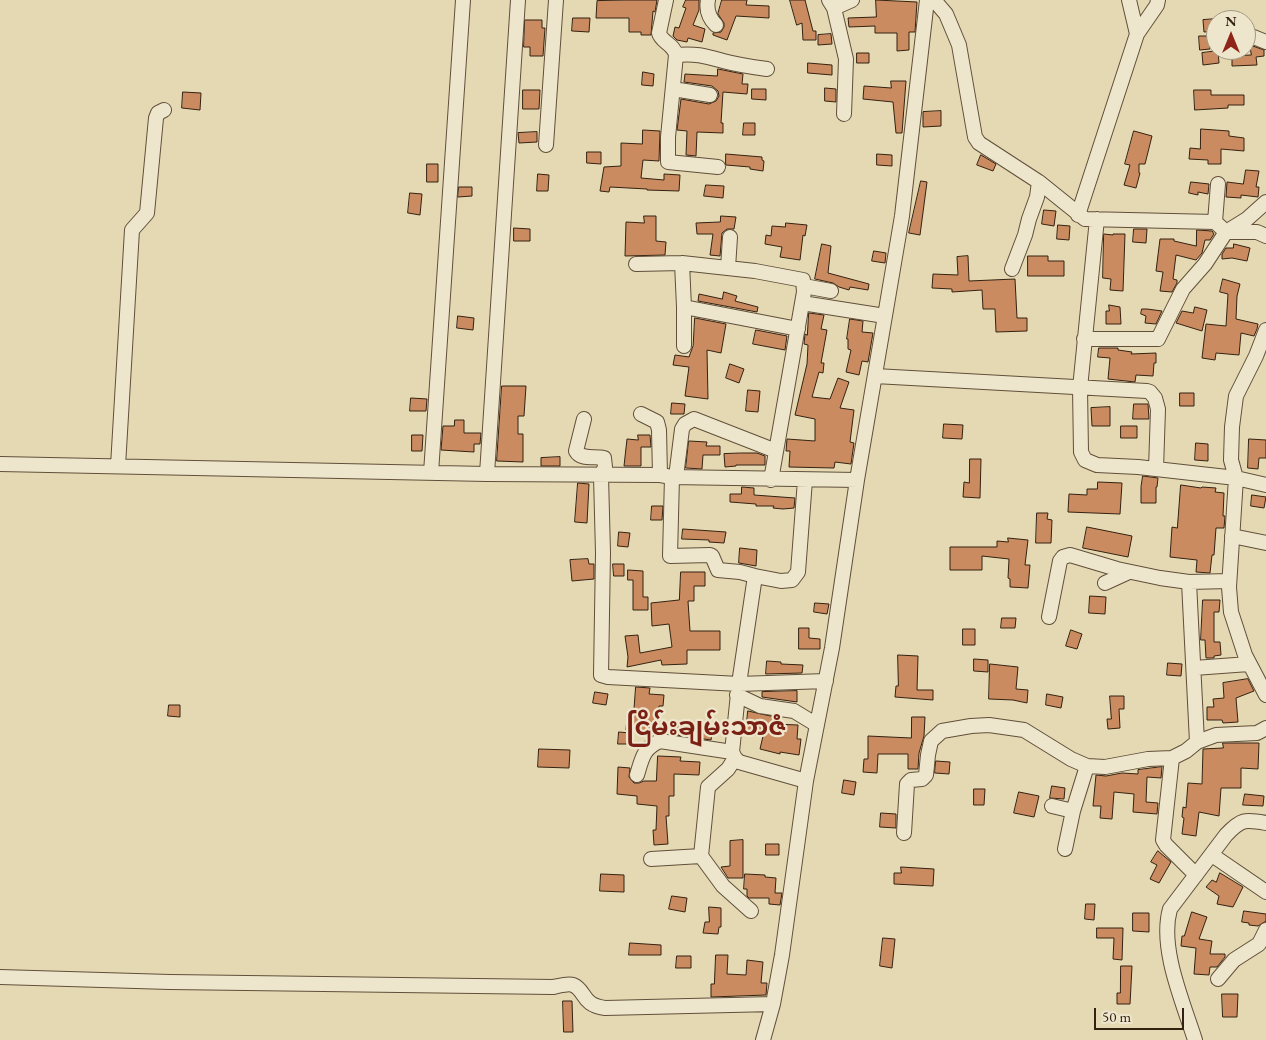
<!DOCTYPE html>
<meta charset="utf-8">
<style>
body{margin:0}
#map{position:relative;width:1266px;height:1040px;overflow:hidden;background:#e4d9b2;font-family:"EB Garamond",serif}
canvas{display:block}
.north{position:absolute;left:1206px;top:10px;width:50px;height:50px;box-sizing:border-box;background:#ede6cd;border:1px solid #a39782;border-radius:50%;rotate:0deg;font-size:14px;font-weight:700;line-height:20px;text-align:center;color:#352112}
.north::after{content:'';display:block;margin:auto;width:18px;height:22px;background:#8f2418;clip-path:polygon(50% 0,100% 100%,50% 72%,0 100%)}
.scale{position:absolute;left:1094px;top:1008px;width:90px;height:22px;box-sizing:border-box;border:2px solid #352112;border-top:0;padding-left:6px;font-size:15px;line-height:18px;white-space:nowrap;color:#352112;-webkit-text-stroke:4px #ede6cd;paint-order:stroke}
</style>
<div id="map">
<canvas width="1266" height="1040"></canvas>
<div class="north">N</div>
<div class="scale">50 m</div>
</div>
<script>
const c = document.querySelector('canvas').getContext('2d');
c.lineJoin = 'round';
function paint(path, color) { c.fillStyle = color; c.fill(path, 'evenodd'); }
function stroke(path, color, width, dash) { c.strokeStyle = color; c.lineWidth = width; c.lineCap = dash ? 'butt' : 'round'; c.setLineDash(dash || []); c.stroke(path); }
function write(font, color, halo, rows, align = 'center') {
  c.font = font + ' "EB Garamond","Noto Sans Myanmar",serif'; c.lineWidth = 4.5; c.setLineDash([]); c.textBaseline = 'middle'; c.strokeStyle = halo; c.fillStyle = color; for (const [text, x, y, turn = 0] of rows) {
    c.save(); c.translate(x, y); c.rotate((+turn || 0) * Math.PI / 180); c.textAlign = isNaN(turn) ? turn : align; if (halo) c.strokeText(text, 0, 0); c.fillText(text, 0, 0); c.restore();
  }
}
const building = new Path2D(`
 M627,0H657L655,12L653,11L651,35H641V32H629V18H596L597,1Z
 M686,0H699V10L693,25L705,29L702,42L688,38L687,42L677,40L673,36L675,27L679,28L686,8L683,7Z
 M722,0H747L746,5L769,6V18L736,16L727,40L713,35V33L721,32L724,27V23L718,14Z
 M790,0H805L813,31H816V40H803L802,23L797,25Z
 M876,0L917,2L915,32H909V50L897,51V33H875V26L849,27L848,18L876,17Z
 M573,18H590L589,32L572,31Z
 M1216,19V31L1204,32L1203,20Z
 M525,20H542V28H545L543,56H530V47H524Z
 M831,34L832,44L818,45V35Z
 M1199,36H1210V49L1200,50Z
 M1250,45L1264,50V56L1256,57L1257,65L1232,66V56L1251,55Z
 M1218,51L1219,63L1203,65L1202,53Z
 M857,53H869V63H857Z
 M808,63L832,65V75L808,73Z
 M718,69L743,74L742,84H748L747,94L723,92L721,123H723V133L697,132L696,156L686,155L687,131L677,130L681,99L709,104L716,101L719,96L718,91L712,86L684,82L685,74L717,76Z
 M643,72L654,74L653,86L642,85Z
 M891,81H906L902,133H896L893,102L863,99L864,86L891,88Z
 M825,88L836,89V102L825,101Z
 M752,89H766V100L752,99Z
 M523,90H540L539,109H523Z
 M1194,90H1211V95H1244V105H1228V108L1195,110Z
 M183,92L201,93L200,110L182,108Z
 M941,111V126L923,127V112Z
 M744,123H755V135H743Z
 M1201,129L1229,131V136L1244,138V151L1221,149V164H1208V160L1189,159L1190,148L1200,149Z
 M643,130L660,131L659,161L643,160L641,178L664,180V174L680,175L679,191L647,190V189L610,187L609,192L600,191L604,167L621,166V143L642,144Z
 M1134,131L1152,136L1145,164H1139V173H1140L1136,188L1124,185L1130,165L1125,164Z
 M537,132V142L519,143L518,133Z
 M587,152H601V164L587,163Z
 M726,154L762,157V160L764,161L763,171L750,169V167L726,165Z
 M877,154L892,155V166L877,165Z
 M981,155L996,164L993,171L977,165Z
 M427,164H438V182H427Z
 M1246,170L1259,171L1256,187H1259L1258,197L1241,195V198L1226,197L1227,182L1243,184Z
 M538,174L549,175L548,191H537Z
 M921,181L927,182L920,235L909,233Z
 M1191,182L1209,184L1208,194L1198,192V195L1189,193Z
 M706,185L724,186L723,198L704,196Z
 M459,187H472V196L458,197Z
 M410,193L422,194L420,215L408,213Z
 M1044,210L1056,211L1054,226L1042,224Z
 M644,216H656V241L666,242L665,255L625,256L626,222L644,223Z
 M721,216L736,217L734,229H727L722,233L720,256L710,255L713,234H697L696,223L720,222Z
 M786,223L807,225L805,236L803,235L800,260L780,257L782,247L765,244L766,235L771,236L772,226L785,227Z
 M1058,225L1070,226L1069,240L1057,239Z
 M514,228L530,229V241H514Z
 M1134,229H1147L1146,243L1133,242Z
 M1197,230L1212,231L1214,234L1210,240H1205L1202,253L1196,260L1176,255L1173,279L1177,280V283L1172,292L1160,291L1163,272L1156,271L1160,239H1174V241L1196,246Z
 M1104,234L1113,235V234H1125L1123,291L1110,290L1111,279L1103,278Z
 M822,244L831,246L828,273L869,284L868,290L850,287L849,290L839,287L833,283L815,279Z
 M1234,244L1250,248L1247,261L1232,258L1222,259V254L1226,248H1233Z
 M874,251L886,253L885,263L872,261Z
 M968,256L969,281L1015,279L1017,318H1027V331L996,332L995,309H983L982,290L952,292V289L932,288L933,274L958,275L957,257Z
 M1028,256H1048V261H1064V276H1028Z
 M1223,279L1240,284L1237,296L1236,319L1258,324L1257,329L1254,336L1241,333L1239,355L1216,353L1215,360L1202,358L1206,324L1226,326L1228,294L1220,292Z
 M724,292L737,296L735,301L758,307L757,312L698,301L699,294L722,299Z
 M1109,305L1120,307L1121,324H1106V311H1109Z
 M1195,307L1207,310L1202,331L1176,323L1182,311L1193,313Z
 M1142,309H1147L1162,311L1156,324L1145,323L1146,316L1141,314Z
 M809,313L824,315L821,329L827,330L821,363H824L823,373L819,372L812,397L830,399L838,378L849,382L840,408L854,410L850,442L854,443L851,464L835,462L834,468L789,467L790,451H786L787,439L815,441V419L795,415L807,364L808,345L804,344L805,334L807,335Z
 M458,316L474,318L473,330L457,328Z
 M695,318L726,324L721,353L707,350L708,399L685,396L689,367L673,365L675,355L689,357L693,346Z
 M850,319L863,321L862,332L873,333L868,362L862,361L859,375L846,372L851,350L848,349V339H847Z
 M756,330L787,336L785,350L753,344Z
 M1099,348H1118V350L1132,352L1131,354L1156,353V363H1154L1153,376L1136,375L1135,382L1108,379L1110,358L1098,357Z
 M730,364L744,369L739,383L726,378Z
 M502,386H526L524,416H518V434H523V462L497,461Z
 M748,390L760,391L758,412L746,411Z
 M1180,393H1194V406H1180Z
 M411,398L427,399L426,411H410Z
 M672,403L685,404L684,414H671Z
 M1134,404H1148L1149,419H1133Z
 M1110,407V426H1092L1091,408Z
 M455,420H464V433H481L480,444H474V452L441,450L443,426H454Z
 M944,424L963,425L962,439L943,438Z
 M1121,426H1137V438H1121Z
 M412,435H423L422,451H412Z
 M638,435H650L651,447H641V466H624L627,439L638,440Z
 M1249,439L1266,440V458H1259L1258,469L1248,468Z
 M689,441L707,442L706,446H720V455H703L702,469L686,468Z
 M1196,443L1208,444V461L1195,460Z
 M741,453H757L765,456V465H736V466L725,467L724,454Z
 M560,457V466H541V458Z
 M970,459H981L980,498L963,497L964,482L969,483Z
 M1143,476L1158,478L1157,487H1156V503H1141V487Z
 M1098,482L1122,483L1120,514L1068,512L1069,494L1087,495V489H1097Z
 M578,483L589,484L587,523L575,522Z
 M1181,485L1201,488L1202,487L1216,488L1215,492L1224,493L1223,516H1225L1224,528H1216L1214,555H1212L1210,573L1196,572L1197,560L1170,557L1172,527L1177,528Z
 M742,487L754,488V495L795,498L794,508L783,509L773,508L774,506H756V504L730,502V494H741Z
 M1252,495L1266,497L1264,508L1251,506Z
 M652,506H663L662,520H651Z
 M1037,513H1048L1047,519L1052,520L1051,543H1036Z
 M1087,527L1132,536L1128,557L1083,548Z
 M683,529L726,532L724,543L709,542V540L682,539Z
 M619,532L630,533L628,547L618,546Z
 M1008,538L1028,540L1025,565H1030L1028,588L1010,587V579L1008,578L1009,559L982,556V570H950V547H997V541L1008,542Z
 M740,548L757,550L756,566L739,563Z
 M588,559L589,564H594V579L572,581L570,560Z
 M613,564H624V576H614Z
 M628,570L643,571V597H648V610H633V580H628Z
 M681,572H705V586H694V601H688L690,631H720V650H687V664L662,665L661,660L627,667L628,657L625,636L638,635L640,653L672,647L669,624L652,626L651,603L679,600Z
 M1090,596L1106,597L1105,614L1089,613Z
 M1203,600H1220L1219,612H1214V642H1220L1221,655L1214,656V658H1206L1205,640H1201Z
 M815,603L829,604L827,614L814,612Z
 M1002,618H1016L1015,628H1001Z
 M799,628H809V638L820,639V649H799Z
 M963,629H975V645H963Z
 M1071,630L1082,634L1077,649L1066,646Z
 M898,655L918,656L917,690H933V700L895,697L896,686H898Z
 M974,659L988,660V672L974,671Z
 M767,661L781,662V664L803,665L802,673L766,674Z
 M1168,663L1182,664L1181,676L1167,675Z
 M990,664L1018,667L1016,689L1028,690L1027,703L1013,700L989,699Z
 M1248,679L1254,691L1236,698L1238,722L1223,723L1222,720H1207V707H1214L1213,699L1224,698L1223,683Z
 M636,687L650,688L649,694L664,695L663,706H659L657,732L626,730L627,717H633Z
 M797,691V702L762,697V692Z
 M595,692L608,694L606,705L593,703Z
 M1047,694L1063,697L1061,708L1046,705Z
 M1110,696H1124V709H1119L1120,728L1108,729L1107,719H1111Z
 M169,705H180V717L168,716Z
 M748,711L775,717L774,724L798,725L797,739H801L799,755L780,752V754L760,749L763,736L746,734Z
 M912,717H925L924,736L919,753L918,769H908V754H878L877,773L863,772L864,759H868V736L911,738Z
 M678,725L713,729L711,740L676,735Z
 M619,732L630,733V744H618Z
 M1223,743H1259L1258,769L1241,768V788H1221L1219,816L1199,812L1196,836L1182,834L1184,818L1182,817L1183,807L1186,808L1188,783L1202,784L1203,749L1223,748Z
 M539,749L570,750L569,768L538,767Z
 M658,756L681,757L680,761L700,762L699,775L674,774V796H669V816H666L668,844L654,845L653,830H656L657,806L637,804V796L617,794L618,767L630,768L629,777L634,783H639L644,781H656Z
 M936,761L950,762L949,774L935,773Z
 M1162,767L1161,778L1147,777L1146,802L1158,803L1157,814L1133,812L1134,794L1114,792L1112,819L1100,818L1101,806H1093L1096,775L1106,776L1122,773L1138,774V770Z
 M844,780L856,782L854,795L842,793Z
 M1052,786L1065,788L1064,799L1050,798Z
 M974,789H985L984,805H974Z
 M1019,792L1039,796L1034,817L1014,813Z
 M1245,794L1264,796L1263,806L1243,805Z
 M881,813L896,814V828L880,827Z
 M743,840V878H728L721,867L730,866V841Z
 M766,844H779V855H766Z
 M1158,851L1171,862L1159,883L1150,879L1157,865L1151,862Z
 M901,867L934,869L933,886L894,884V873H901Z
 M1220,873L1243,887L1233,907L1217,904L1219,896L1206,887L1212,880L1216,882Z
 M601,874L624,875V892L600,891Z
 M745,874L765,875V877L776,878L775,893H782L780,905L769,904V898H749L747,896V889H744Z
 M672,896L687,898L685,912L669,909Z
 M1086,904H1095L1094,920L1085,919Z
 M709,907L721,908V927H719L718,934L703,933L705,922H709Z
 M1244,911L1266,914V921L1258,926L1249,925V923L1242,922Z
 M1192,912L1207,917L1199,939L1212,941L1210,954H1225V957L1217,967H1210L1209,975L1194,974L1196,948L1181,946L1182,936H1184Z
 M1133,913H1149V932L1133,931Z
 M1097,928H1123L1122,960L1113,959L1114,938H1097Z
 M883,938L895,939L892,968L880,966Z
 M630,943L661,945V955H629Z
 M716,955H728L727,974L746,975L747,960L763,962L761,983H767L766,995L711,997V984H714Z
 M677,956H691V968H676Z
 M1121,966H1132L1130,1004H1117V993H1120Z
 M1222,994H1238L1237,1017H1223Z
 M563,1001H572L573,1032H564Z`);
const street = new Path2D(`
 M666,0L659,33C661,42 674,44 676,55L668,137V162L718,167
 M708,0C706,10 709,18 716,25
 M829,0L834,8L846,59L844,114
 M934,0L946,14L959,45L975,137L979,143L1039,182L1085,219L1215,222L1226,232L1247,219L1266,202
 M1129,0L1137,34
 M834,8L852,0
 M1246,34L1266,42
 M676,55C695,53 705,56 723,61C738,65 752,67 767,69
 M673,89L710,95
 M546,145L556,0
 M1078,215L1137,34L1157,5L1158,0
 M1097,219L1080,388L1081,452L1085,460L1097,465L1138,467L1236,478L1266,485
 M1215,222L1218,184
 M682,263L684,307V346
 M636,264L682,263L755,271L803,280L804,292L771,480
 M728,268L730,237
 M1012,269L1025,235L1029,219L1037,197L1039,182
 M804,286L831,291
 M802,303L885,316
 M684,307L798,329
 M1266,330L1256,356L1236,396L1232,427L1231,460L1236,478L1229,587L1231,612L1245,655L1266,695
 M1084,339H1158L1183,289L1205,264L1226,232H1257L1266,236
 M875,376L1147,391L1150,392L1155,398L1158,409L1156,469
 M641,414L657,422L659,430L660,475
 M584,419L576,451C581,460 594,456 604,458L605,467L601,476L603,553L601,675L608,677L739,684L826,681
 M0,464L487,474L660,475L672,477L857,480
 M118,466L132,230L147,213L156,118L158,113L164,110
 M431,473L463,0
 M487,474L518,0
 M672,477L670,556L710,555L712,556L718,570L740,572L755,576
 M676,477L682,429L685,424L694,419L776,451
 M805,480L798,572L792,580L781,581L755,576L739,684L732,752L735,758L739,762L806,781
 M1232,536L1266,543
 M1189,582L1197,742
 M1105,583L1129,572
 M1049,617L1060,561L1063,557L1070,555L1117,569L1160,578L1189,582L1229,581
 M1194,668L1249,664
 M737,695L760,706L794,711L817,725
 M735,758L728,769L708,787L701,856L723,886L751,911
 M1172,758L1163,840L1166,845L1196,875
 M637,775C642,759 643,748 660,741L732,752
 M1052,806L1073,811L1087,766
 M904,833L907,784L911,780L922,779L926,775L928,755L931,741L942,731L971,726L989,725L1024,730L1071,759L1087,766L1105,767L1148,759L1172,758L1186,751L1197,742L1216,735L1257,733L1266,728
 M1065,849L1073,811
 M1212,855L1266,892
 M651,859L701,856
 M0,977L170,982L553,987C559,986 568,983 573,985C586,990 581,1005 605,1008L773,1004
 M1218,979L1234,960L1259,944L1266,930
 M763,1040L773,1004L782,955L806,781L832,648L857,480L902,216L927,0
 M1195,1040C1183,1002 1159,948 1170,909L1226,835C1241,819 1245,819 1266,823`);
const quarterNames = [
 ["ငြိမ်းချမ်းသာဇံ",706,728]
];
paint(building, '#c98b5f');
stroke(building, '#352112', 1);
stroke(street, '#614f3a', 16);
stroke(street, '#ede6cd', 14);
write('bold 25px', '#7a1f14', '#ede6cd', quarterNames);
</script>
